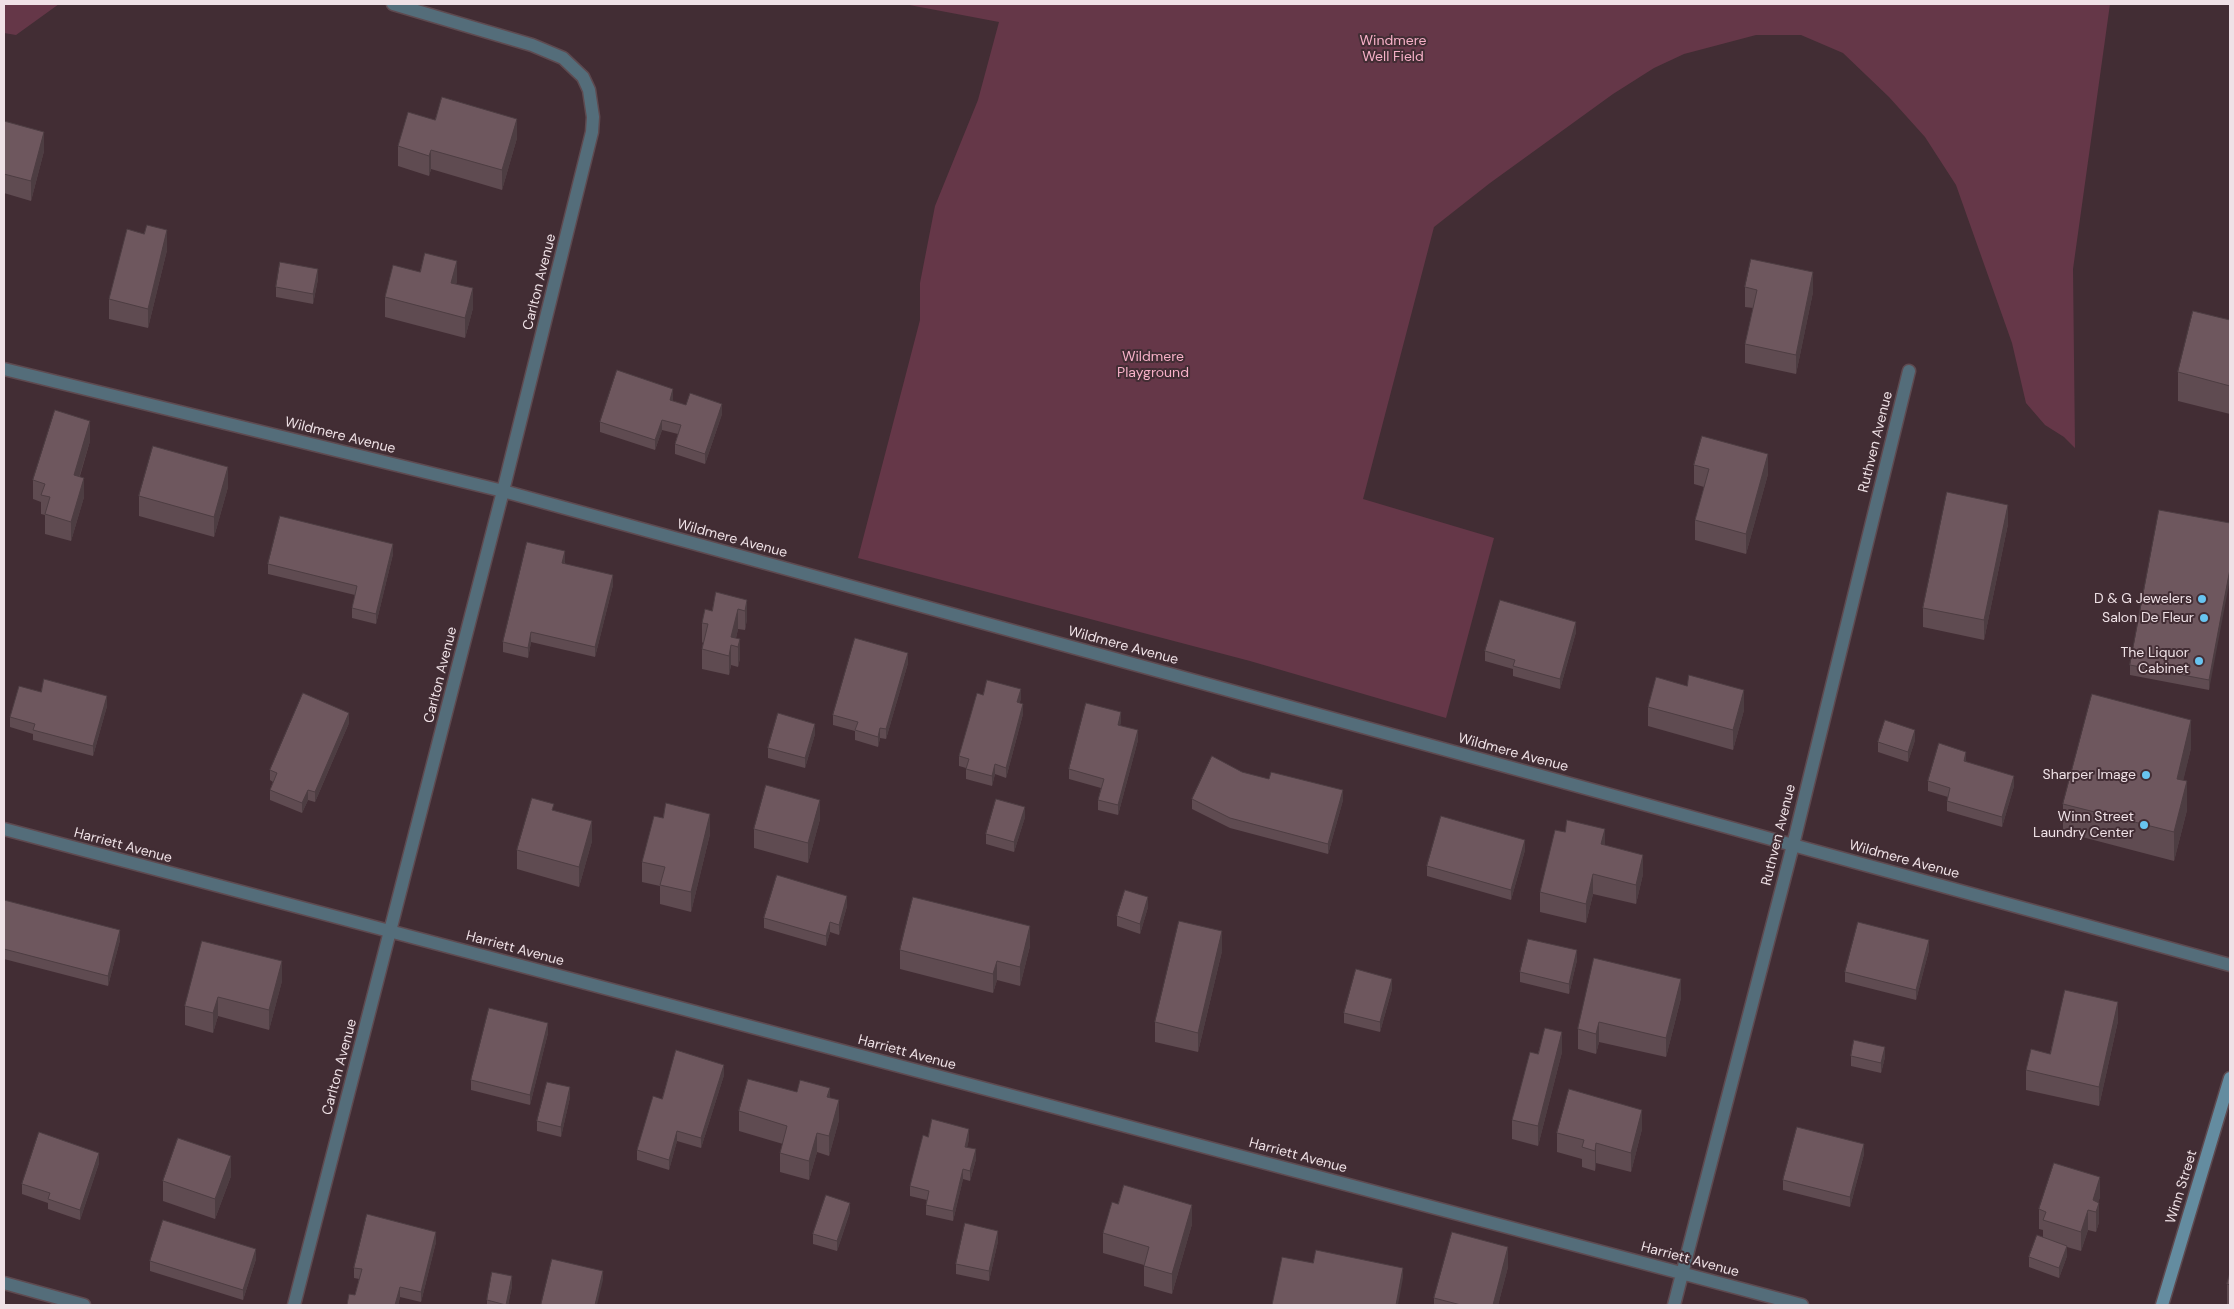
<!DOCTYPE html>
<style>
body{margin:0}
#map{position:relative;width:2234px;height:1309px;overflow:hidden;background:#422d34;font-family:"DM Sans",sans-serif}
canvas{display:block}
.frame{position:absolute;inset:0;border:5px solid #efe1e6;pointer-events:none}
</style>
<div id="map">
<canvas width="2234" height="1309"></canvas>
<div class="frame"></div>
</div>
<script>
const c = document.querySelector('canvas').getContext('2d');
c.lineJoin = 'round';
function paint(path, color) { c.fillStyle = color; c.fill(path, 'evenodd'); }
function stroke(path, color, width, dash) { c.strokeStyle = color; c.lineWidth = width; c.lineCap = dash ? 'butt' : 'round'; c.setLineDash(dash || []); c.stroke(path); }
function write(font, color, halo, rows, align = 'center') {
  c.font = font + ' "DM Sans",sans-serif'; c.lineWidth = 4; c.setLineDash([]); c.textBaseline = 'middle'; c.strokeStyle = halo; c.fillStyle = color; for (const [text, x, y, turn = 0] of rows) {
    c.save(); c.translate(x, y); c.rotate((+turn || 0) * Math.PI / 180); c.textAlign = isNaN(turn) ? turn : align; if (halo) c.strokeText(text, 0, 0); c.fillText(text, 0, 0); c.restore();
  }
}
const green = new Path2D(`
 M4,4H59L16,35L4,33Z
 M904,4H2110L2073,269L2075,448L2064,437L2045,425L2026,403L2012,343L1956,185L1925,137L1889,97L1843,53L1801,35H1756L1684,54L1654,68L1613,94L1490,183L1434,227L1363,499L1494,538L1446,718L1250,661L858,558L920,320V283L935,206L978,100L999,22Z`);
const street = new Path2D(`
 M4,369L503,491L2230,965
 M4,829L1802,1305
 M4,1283L84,1305
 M294,1305L503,491L592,132L593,117L589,90L583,77L563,58L532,45L393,4
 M1674,1305L1793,845L1909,371`);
const secondary = new Path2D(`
 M2162,1305L2230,1078`);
const wall = new Path2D(`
 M4,121L44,151L31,201L4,193Z
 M517,138L502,190L431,169L429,176L398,166V146Z
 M167,250L148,328L109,319V299Z
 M318,279L313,304L276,297V287Z
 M457,281L456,284L473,308L465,338L385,317V297Z
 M1745,287L1813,292L1796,374L1745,363V344L1753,308L1745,307Z
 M2230,320V414L2178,401V372Z
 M673,399L672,401L686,405L722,414L705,464L675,454V444L678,434L662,430L655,450L600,432V422Z
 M90,441L80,476L84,497L71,541L45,534V515L41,514V502L33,499V480Z
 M1694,465L1768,474L1746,554L1695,540V520L1704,487L1694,484Z
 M228,487L214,537L139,516V496Z
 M2230,523L2209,690L2130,675V665Z
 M2008,524L1984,640L1923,627V608Z
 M393,554L376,624L352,618V608L355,595L268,574V564Z
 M565,561V564L613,585L595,657L531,642L528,658L503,652V642Z
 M747,600V619L745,630L738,629L736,638L740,658L738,667L731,665L729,675L702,669V649L703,643L702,642V623L712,611Z
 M1576,632L1560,689L1513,676V669L1485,661V651Z
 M908,663L886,739L880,738L878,747L855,740V731L833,725V715Z
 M41,692L107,706L93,756L33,740V734L10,727V717Z
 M983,695L1021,699L1019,703L1023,714L1006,778L995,774L992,786L966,779V768L959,766V756Z
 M1648,707L1744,710L1733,750L1648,726Z
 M1121,722L1120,725L1138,740L1118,815L1098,810V800L1101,788L1069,779V769Z
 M349,723L315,802L308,800L302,813L270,800V790L273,782L270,780V770Z
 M815,734L805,768L768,758V748Z
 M1915,740L1908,762L1878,752V742Z
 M2191,748L2183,780L2187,810L2174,861L2063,832V804Z
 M1966,762L2014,786L2002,827L1947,811V801L1948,797L1928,791V781Z
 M1192,799L1343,800L1328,854L1230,828L1192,809Z
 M554,811L592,841L579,887L517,869V850Z
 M1025,817L1014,852L986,844V834Z
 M820,819L808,863L754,848V829Z
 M710,834L691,912L660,904V886L642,882V862Z
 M1605,845L1643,874L1636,904L1593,894L1586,923L1540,912V892Z
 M1525,850L1511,900L1427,876V866Z
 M4,900L120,940L108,986L4,959Z
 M847,906L839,935L830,932L826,946L764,928V918Z
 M1148,907L1140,934L1117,926V916Z
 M202,941L282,981L269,1030L218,1016L213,1033L185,1025V1006Z
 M1030,946L1020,986L997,980L993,993L900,969V950Z
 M1929,950L1916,1000L1845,982V972Z
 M1222,951L1198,1052L1155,1042V1022Z
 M1594,958L1681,998L1666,1057L1599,1042L1596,1054L1578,1049V1029Z
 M1577,960L1569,994L1520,982V972Z
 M1392,989L1380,1032L1344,1023V1013Z
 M2118,1021L2099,1106L2026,1090V1070L2050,1054Z
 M548,1033L530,1105L471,1090V1080Z
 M1562,1052L1538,1146L1512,1139V1120L1538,1054Z
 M1851,1056L1885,1057L1881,1073L1851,1066Z
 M724,1075L701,1148L677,1141L669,1170L637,1160V1150L662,1099Z
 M797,1092L830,1098L839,1120L829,1156L817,1152L809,1180L780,1172V1153L783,1144L739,1131V1111Z
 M570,1097L561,1137L537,1131V1121Z
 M1642,1129L1631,1172L1596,1163L1595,1171L1582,1167V1159L1557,1152V1133Z
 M928,1137L969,1139L967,1147L976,1159L970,1181L963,1179L953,1221L926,1215V1205L927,1200L910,1196V1186Z
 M1864,1154L1850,1207L1783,1190V1180Z
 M99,1163L80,1220L48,1209V1203L22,1194V1184Z
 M231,1176L215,1219L163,1201V1181Z
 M2100,1197L2098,1202L2099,1222L2096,1232L2088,1230L2081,1251L2067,1247V1256L2059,1278L2029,1267V1257L2043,1237V1230L2039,1229V1209Z
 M850,1212L837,1251L813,1244V1234Z
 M1192,1224L1172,1294L1144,1286V1265L1103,1253V1233Z
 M998,1241L989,1281L956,1274V1264Z
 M436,1242L421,1302L400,1297L398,1305H347L355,1295L359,1279L354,1278V1268Z
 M256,1259L243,1300L150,1271V1261Z
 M1508,1267L1498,1305H1434V1298Z
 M2230,1273V1305H2227V1284Z
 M512,1286L508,1305H487V1300Z`);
const shadedWall = new Path2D(`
 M517,119V138L502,190V170Z
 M44,132V151L31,201V181Z
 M431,150V169L429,176V156Z
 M167,230V250L148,328V309Z
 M457,261V281L451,302V283Z
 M318,269V279L313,304V294Z
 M1813,272V292L1796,374V355Z
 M473,288V308L465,338V318Z
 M673,389V399L670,410V400Z
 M722,404V414L705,464V454Z
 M662,420V430L655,450V440Z
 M90,421V441L74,494V475Z
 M1768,454V474L1746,554V534Z
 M228,467V487L214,537V517Z
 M84,478V497L71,541V522Z
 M2008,505V524L1984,640V620Z
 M393,544V554L376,624V614Z
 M565,551V561L562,573V563Z
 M2230,569V579L2209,690V680Z
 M613,575V585L595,657V647Z
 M747,600V619L745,630V611Z
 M738,609V629L734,646L731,637Z
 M1576,622V632L1560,689V679Z
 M531,632V642L528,658V648Z
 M740,639V658L738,667V647Z
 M731,645V665L729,675V656Z
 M908,653V663L886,739V729Z
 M1021,689V699L1017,712V702Z
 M1744,690V710L1733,750V730Z
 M107,696V706L93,756V746Z
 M1023,704V714L1006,778V768Z
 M1121,712V722L1118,735V725Z
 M349,713V723L315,802V792Z
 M2191,720V748L2177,807V779Z
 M815,724V734L805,768V758Z
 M880,728V738L878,747V737Z
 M1138,730V740L1118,815V805Z
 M1915,730V740L1908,762V752Z
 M1966,752V762L1964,761Z
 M995,764V774L992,786V776Z
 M2014,776V786L2002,827V817Z
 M2187,781V810L2174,861V832Z
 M308,790V800L302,813V803Z
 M1343,790V800L1328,854V844Z
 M820,800V819L808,863V843Z
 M1025,807V817L1014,852V842Z
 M710,814V834L691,912V892Z
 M592,821V841L579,887V867Z
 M1605,829V849L1601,844Z
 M1525,840V850L1511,900V890Z
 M1643,855V874L1636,904V885Z
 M1593,874V894L1586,923V904Z
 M847,896V906L839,935V925Z
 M1148,897V907L1140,934V924Z
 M830,922V932L826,946V936Z
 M1030,926V946L1020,986V967Z
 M120,930V940L108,986V976Z
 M1222,931V951L1198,1052V1033Z
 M1929,940V950L1916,1000V990Z
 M1577,950V960L1569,994V984Z
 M282,961V981L269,1030V1010Z
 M997,961V980L993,993V974Z
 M1392,979V989L1380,1032V1022Z
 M1681,979V998L1666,1057V1038Z
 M218,997V1016L213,1033V1013Z
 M2118,1002V1021L2099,1106V1087Z
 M1599,1022V1042L1596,1054V1034Z
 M548,1023V1033L530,1105V1095Z
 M1562,1032V1052L1538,1146V1126Z
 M1885,1047V1057L1881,1073V1063Z
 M724,1065V1075L701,1148V1138Z
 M570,1087V1097L561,1137V1127Z
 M830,1088V1107L827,1097Z
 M839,1100V1120L829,1156V1136Z
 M1642,1110V1129L1631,1172V1153Z
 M969,1129V1139L965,1157V1147Z
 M677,1131V1141L669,1170V1160Z
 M817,1133V1152L809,1180V1161Z
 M1596,1143V1163L1595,1171V1151Z
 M1864,1144V1154L1850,1207V1197Z
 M976,1149V1159L970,1181V1171Z
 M99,1153V1163L80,1220V1210Z
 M231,1156V1176L215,1219V1199Z
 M963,1169V1179L953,1221V1211Z
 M2100,1177V1197L2095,1212L2093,1200Z
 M850,1203V1212L837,1251V1241Z
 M2099,1203V1222L2096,1232V1212Z
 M1192,1205V1224L1172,1294V1274Z
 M2088,1210V1230L2081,1251V1232Z
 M998,1231V1241L989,1281V1271Z
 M436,1232V1242L421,1302V1292Z
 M2067,1246V1256L2059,1278V1268Z
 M1508,1247V1267L1498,1305H1493Z
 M256,1249V1259L243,1300V1290Z
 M1403,1268V1278L1398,1305H1396Z
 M603,1271V1280L597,1305H595Z
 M512,1276V1286L508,1305H506Z
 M400,1287V1297L398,1305H395Z`);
const building = new Path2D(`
 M442,97L517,119L502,170L431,150L429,156L398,146L408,112L435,120Z
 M4,121L44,132L31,181L4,174Z
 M147,225L167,230L148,309L109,299L127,229L144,234Z
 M425,253L457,261L451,283L473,288L465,318L385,297L393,265L420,272Z
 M1751,259L1813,272L1796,355L1745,344L1757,290L1745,287Z
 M280,262L318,269L313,294L276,287Z
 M2193,311L2230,320V386L2178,372Z
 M617,370L673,389L670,400L686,405L690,393L722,404L705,454L675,444L681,425L662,420L655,440L600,422Z
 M55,410L90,421L74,475L84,478L71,522L45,514L50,497L41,495L45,484L33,480Z
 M1702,436L1768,454L1746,534L1695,520L1709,469L1694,465Z
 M153,446L228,467L214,517L139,496Z
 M1947,492L2008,505L1984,620L1923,608Z
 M2159,510L2230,523V569L2209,680L2130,665Z
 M280,516L393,544L376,614L352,608L357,586L268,564Z
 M527,542L565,551L562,563L613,575L595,647L531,632L528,648L503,642Z
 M716,592L747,600L745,611L738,609L731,637L740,639L738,647L731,645L729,656L702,649L708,624L702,623L705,609L712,611Z
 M1500,600L1576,622L1560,679L1513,666L1515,660L1485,651Z
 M855,638L908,653L886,729L880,728L878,737L855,730L858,722L833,715Z
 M1689,675L1744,690L1733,730L1648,707L1656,677L1687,686Z
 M44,679L107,696L93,746L33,730L35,724L10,717L19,686L41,692Z
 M987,680L1021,689L1017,702L1023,704L1006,768L995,764L992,776L966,769L969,759L959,756L977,693L983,695Z
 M303,693L349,713L315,792L308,790L302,803L270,790L277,773L270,770Z
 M2092,694L2191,720L2177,779L2187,781L2174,832L2063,804Z
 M1086,703L1121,712L1118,725L1138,730L1118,805L1098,800L1104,779L1069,769Z
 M778,713L815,724L805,758L768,748Z
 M1885,720L1915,730L1908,752L1878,742Z
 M1939,743L1966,752L1964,761L2014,776L2002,817L1947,801L1950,788L1928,781Z
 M1212,756L1242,772L1269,779L1271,772L1343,790L1328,844L1230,818L1192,799Z
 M766,785L820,800L808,843L754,829Z
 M532,798L554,804L552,810L592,821L579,867L517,850Z
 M996,799L1025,807L1014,842L986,834Z
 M666,803L710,814L691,892L660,885L665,867L642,862L654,816L663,818Z
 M1441,816L1525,840L1511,890L1427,866Z
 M1567,820L1605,829L1601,844L1643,855L1636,885L1593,874L1586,904L1540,892L1555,830L1565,832Z
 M777,875L847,896L839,925L830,922L826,936L764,918Z
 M1125,890L1148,897L1140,924L1117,916Z
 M913,897L1030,926L1020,967L997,961L993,974L900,950Z
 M4,900L120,930L108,976L4,949Z
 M1179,921L1222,931L1198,1033L1155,1022Z
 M1858,922L1929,940L1916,990L1845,972Z
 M1528,939L1577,950L1569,984L1520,972Z
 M202,941L282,961L269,1010L218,997L213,1013L185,1006Z
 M1594,958L1681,979L1666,1038L1599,1022L1596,1034L1578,1029Z
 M1356,969L1392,979L1380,1022L1344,1013Z
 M2065,990L2118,1002L2099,1087L2026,1070L2031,1049L2050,1054Z
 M489,1008L548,1023L530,1095L471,1080Z
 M1545,1028L1562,1032L1538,1126L1512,1120L1530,1052L1538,1054Z
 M1854,1040L1885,1047L1881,1063L1851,1056Z
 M676,1050L724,1065L701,1138L677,1131L669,1160L637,1150L653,1096L662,1099Z
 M748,1079L797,1092L800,1080L830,1088L827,1097L839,1100L829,1136L817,1133L809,1161L780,1153L787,1126L739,1111Z
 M547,1082L570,1087L561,1127L537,1121Z
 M1569,1089L1642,1110L1631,1153L1596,1143L1595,1151L1582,1147L1584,1140L1557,1133Z
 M932,1119L969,1129L965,1147L976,1149L970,1171L963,1169L953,1211L926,1205L929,1191L910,1186L923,1135L928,1137Z
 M1797,1127L1864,1144L1850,1197L1783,1180Z
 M39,1132L99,1153L80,1210L48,1199L50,1193L22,1184Z
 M178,1138L231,1156L215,1199L163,1181Z
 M2054,1163L2100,1177L2093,1200L2099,1203L2096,1212L2088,1210L2081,1232L2043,1220L2046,1212L2039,1209Z
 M1124,1185L1192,1205L1172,1274L1144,1266L1149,1247L1103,1233L1112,1202L1118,1204Z
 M826,1195L850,1203L837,1241L813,1234Z
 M367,1214L436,1232L421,1292L400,1287L395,1305H347L349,1294L355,1295L362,1269L354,1268Z
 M163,1220L256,1249L243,1290L150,1261Z
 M965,1223L998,1231L989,1271L956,1264Z
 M1452,1232L1508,1247L1493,1305H1461L1434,1298Z
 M2037,1235L2067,1246L2059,1268L2029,1257Z
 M1316,1250L1403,1268L1396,1305H1272L1282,1257L1313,1263Z
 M552,1259L603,1271L595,1305H541Z
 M492,1272L512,1276L506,1305L487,1300Z
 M2230,1273V1285L2227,1284Z`);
const markers = [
 [2202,599,5,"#68c4f0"],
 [2204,618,5,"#68c4f0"],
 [2199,661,5,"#68c4f0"],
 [2146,775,5,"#68c4f0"],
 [2144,825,5,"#68c4f0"]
];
const parkNames = [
 ["Windmere",1393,41],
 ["Well Field",1393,57],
 ["Wildmere",1153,357],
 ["Playground",1153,373]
];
const streetNames = [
 ["Carlton Avenue",540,282,-76],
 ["Wildmere Avenue",340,436,14],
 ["Ruthven Avenue",1876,442,-76],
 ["Wildmere Avenue",732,539,15],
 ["Wildmere Avenue",1123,646,15],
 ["Carlton Avenue",441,675,-76],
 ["Wildmere Avenue",1513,753,15],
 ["Ruthven Avenue",1779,835,-76],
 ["Harriett Avenue",123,846,15],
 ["Wildmere Avenue",1904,860,15],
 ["Harriett Avenue",515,949,15],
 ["Harriett Avenue",907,1053,15],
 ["Carlton Avenue",340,1067,-75],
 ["Harriett Avenue",1298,1156,15],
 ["Winn Street",2182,1187,-73],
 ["Harriett Avenue",1690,1260,15]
];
const poiNames = [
 ["D & G Jewelers",2192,599],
 ["Salon De Fleur",2194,618],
 ["The Liquor",2189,653],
 ["Cabinet",2189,669],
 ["Sharper Image",2136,775],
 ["Winn Street",2134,817],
 ["Laundry Center",2134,833]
];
paint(green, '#653748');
stroke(street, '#5e4a50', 15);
stroke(secondary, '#5e4a50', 15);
stroke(street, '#546d7a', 12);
stroke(secondary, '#648ca0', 12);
paint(wall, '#5f4b51');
paint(shadedWall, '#4d3d42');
paint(building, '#6e575e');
stroke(building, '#4d3d42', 1);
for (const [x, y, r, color] of markers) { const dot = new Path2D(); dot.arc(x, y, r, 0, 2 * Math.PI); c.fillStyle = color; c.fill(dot); stroke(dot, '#422d34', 2); }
write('14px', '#f7b1c8', '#422d34', parkNames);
write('14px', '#efe1e6', '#422d34', streetNames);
write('14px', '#efe1e6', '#422d34', poiNames, 'right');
</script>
